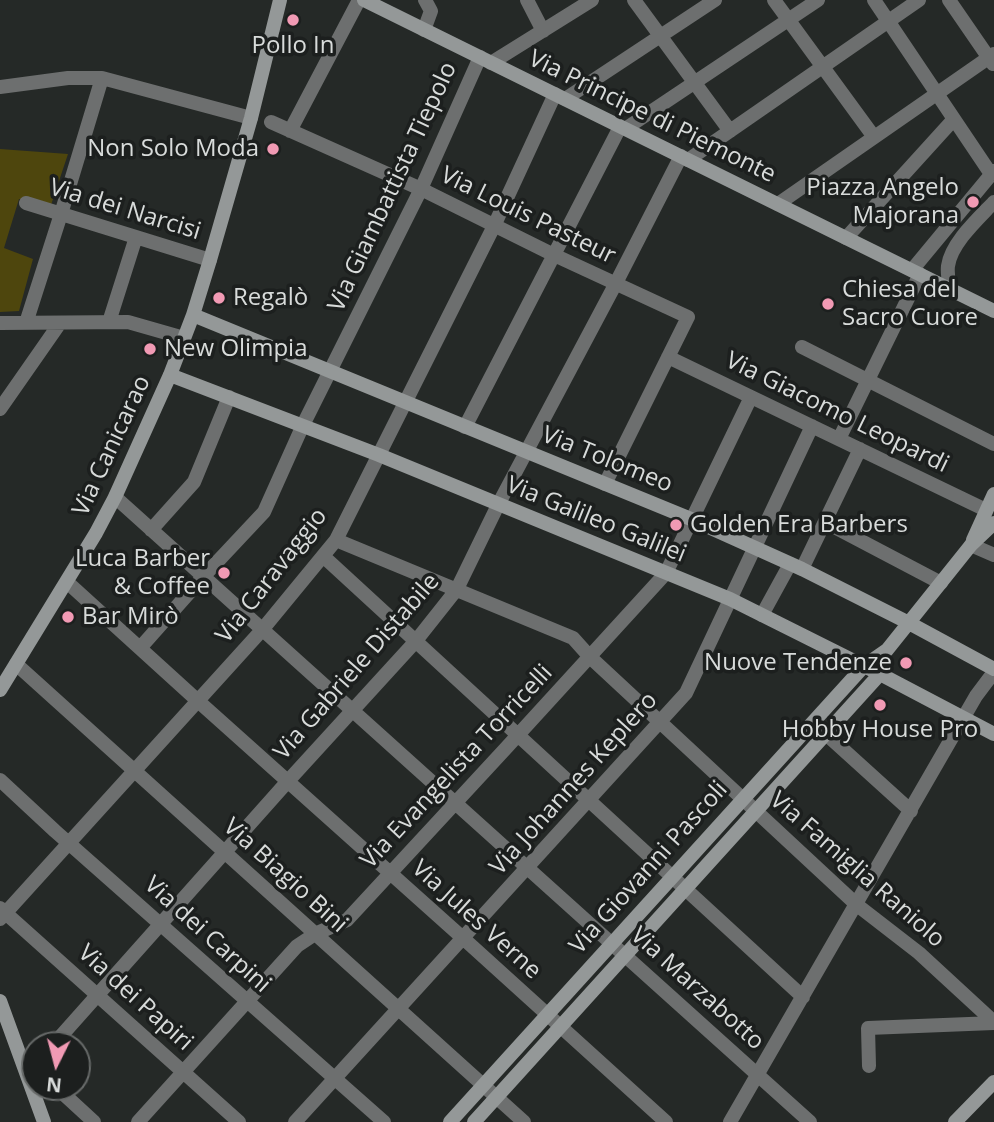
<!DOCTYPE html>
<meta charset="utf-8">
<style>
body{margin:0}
#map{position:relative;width:994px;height:1122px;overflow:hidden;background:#252927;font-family:"Open Sans",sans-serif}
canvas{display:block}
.north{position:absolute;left:21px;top:1031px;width:70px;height:70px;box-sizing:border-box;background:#1c1f1e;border:2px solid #676a69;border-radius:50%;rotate:186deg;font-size:19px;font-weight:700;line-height:28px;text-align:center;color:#d8dbda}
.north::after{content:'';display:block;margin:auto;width:24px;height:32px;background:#f19ab4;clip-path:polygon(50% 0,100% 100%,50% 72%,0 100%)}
</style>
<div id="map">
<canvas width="994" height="1122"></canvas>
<div class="north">N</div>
</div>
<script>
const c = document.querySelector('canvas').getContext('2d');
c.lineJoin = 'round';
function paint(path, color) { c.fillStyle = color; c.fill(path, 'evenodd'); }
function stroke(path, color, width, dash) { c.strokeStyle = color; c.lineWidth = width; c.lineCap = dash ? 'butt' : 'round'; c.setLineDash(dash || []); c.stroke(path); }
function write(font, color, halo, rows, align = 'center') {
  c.font = font + ' "Open Sans",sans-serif'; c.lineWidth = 7; c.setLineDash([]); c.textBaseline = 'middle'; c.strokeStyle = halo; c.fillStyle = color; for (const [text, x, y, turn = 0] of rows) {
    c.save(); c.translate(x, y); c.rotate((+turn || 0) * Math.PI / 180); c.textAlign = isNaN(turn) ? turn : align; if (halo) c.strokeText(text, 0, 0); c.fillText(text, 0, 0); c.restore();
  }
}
const green = new Path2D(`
 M0,149L68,154L50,208L19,199L4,248L33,259L19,311L0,312Z`);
const street = new Path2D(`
 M527,0L543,31
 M634,0L730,131
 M774,0L874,137
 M874,0L991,174
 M949,0L993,64
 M424,30L431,11L425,0
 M491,63L592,0
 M0,87L68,78H102L251,118
 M565,99L715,0
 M271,122L421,189L554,255L688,317L605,484
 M625,129L818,0
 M290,131L359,0
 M688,160L919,0
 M26,203L210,260
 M778,204L994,54
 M846,238L954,119
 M912,270L994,171
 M950,289C949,282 947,273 948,266C951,243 979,218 994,202
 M109,322L136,237
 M0,323L128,322L184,338
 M26,323L61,214L102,78
 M802,347L994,444
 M668,357L986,510
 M0,409L60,323
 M465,427L620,127
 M839,439L920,274
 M115,497L810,1122
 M825,522L941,583
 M151,530L194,482L229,397
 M336,540L573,638L590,657L857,905L919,953L994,1022
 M971,545L994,555
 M323,556L803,997
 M802,569L860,449
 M67,582L198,701L464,939L666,1122
 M762,615L790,564
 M140,648L203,577L264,512L303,425L421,189L480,57
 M16,664L524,1122
 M826,734L911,811
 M0,780L55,831L384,1122
 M0,908L239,1122
 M0,919L262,630L336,540L494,226L555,94
 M53,1045L288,781L415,642L457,589L498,505L616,283L681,156
 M869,1066L868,1028L994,1023
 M34,1067L35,1068
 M56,1087L94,1122
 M138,1122L297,946L315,934L347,920L507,747L666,573L751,397
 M295,1122L686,693L812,426
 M730,1122L976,696L994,672`);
const secondary = new Path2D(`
 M364,0L994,311
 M193,315L691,519L802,569L909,623L994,669
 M170,375L379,455L730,599L880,674L994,734
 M973,540L994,494
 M0,690L96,533L115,497L170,375L193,315L210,260L251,118L280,0
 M0,1001L44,1122
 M450,1122L864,666L887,650L971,545L994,523
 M474,1122L880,674L882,668
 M955,1122L994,1082`);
const markers = [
 [293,20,7,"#f19ab4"],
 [273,149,7,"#f19ab4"],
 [973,202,7,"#f19ab4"],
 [219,298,7,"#f19ab4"],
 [828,304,7,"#f19ab4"],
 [150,349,7,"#f19ab4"],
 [676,525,7,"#f19ab4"],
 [224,573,7,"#f19ab4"],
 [68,617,7,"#f19ab4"],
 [906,663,7,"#f19ab4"],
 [880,705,7,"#f19ab4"]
];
const poiNames = [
 ["Pollo In",293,46,"center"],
 ["Non Solo Moda",259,149,"right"],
 ["Piazza Angelo",959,188,"right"],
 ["Majorana",959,216,"right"],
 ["Chiesa del",842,290],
 ["Sacro Cuore",842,318],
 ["Regalò",233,298],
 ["New Olimpia",164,349],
 ["Golden Era Barbers",690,525],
 ["Luca Barber",210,559,"right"],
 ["& Coffee",210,587,"right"],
 ["Bar Mirò",82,617],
 ["Nuove Tendenze",892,663,"right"],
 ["Hobby House Pro",880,730,"center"]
];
const streetNames = [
 ["Via Principe di Piemonte",652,117,26],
 ["Via Giambattista Tiepolo",393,187,-65],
 ["Via dei Narcisi",125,210,17],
 ["Via Louis Pasteur",528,216,26],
 ["Via Giacomo Leopardi",837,413,26],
 ["Via Canicarao",112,446,-65],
 ["Via Tolomeo",607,460,22],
 ["Via Galileo Galilei",596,520,22],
 ["Via Caravaggio",272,576,-52],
 ["Via Gabriele Distabile",357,667,-49],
 ["Via Evangelista Torricelli",457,767,-47],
 ["Via Johannes Keplero",574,784,-48],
 ["Via Giovanni Pascoli",649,868,-48],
 ["Via Famiglia Raniolo",857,870,41],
 ["Via Biagio Bini",285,876,42],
 ["Via Jules Verne",476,920,42],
 ["Via dei Carpini",207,935,42],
 ["Via Marzabotto",697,989,42],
 ["Via dei Papiri",135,998,42]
];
paint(green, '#4e460d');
stroke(street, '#6d6f6f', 14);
stroke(secondary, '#949898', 14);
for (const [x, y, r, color] of markers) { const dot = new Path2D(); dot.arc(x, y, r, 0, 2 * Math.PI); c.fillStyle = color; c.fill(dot); stroke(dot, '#1c1f1e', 2.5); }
write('24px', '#d8dbda', '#1c1f1e', poiNames, 'left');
write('24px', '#d8dbda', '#1c1f1e', streetNames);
</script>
